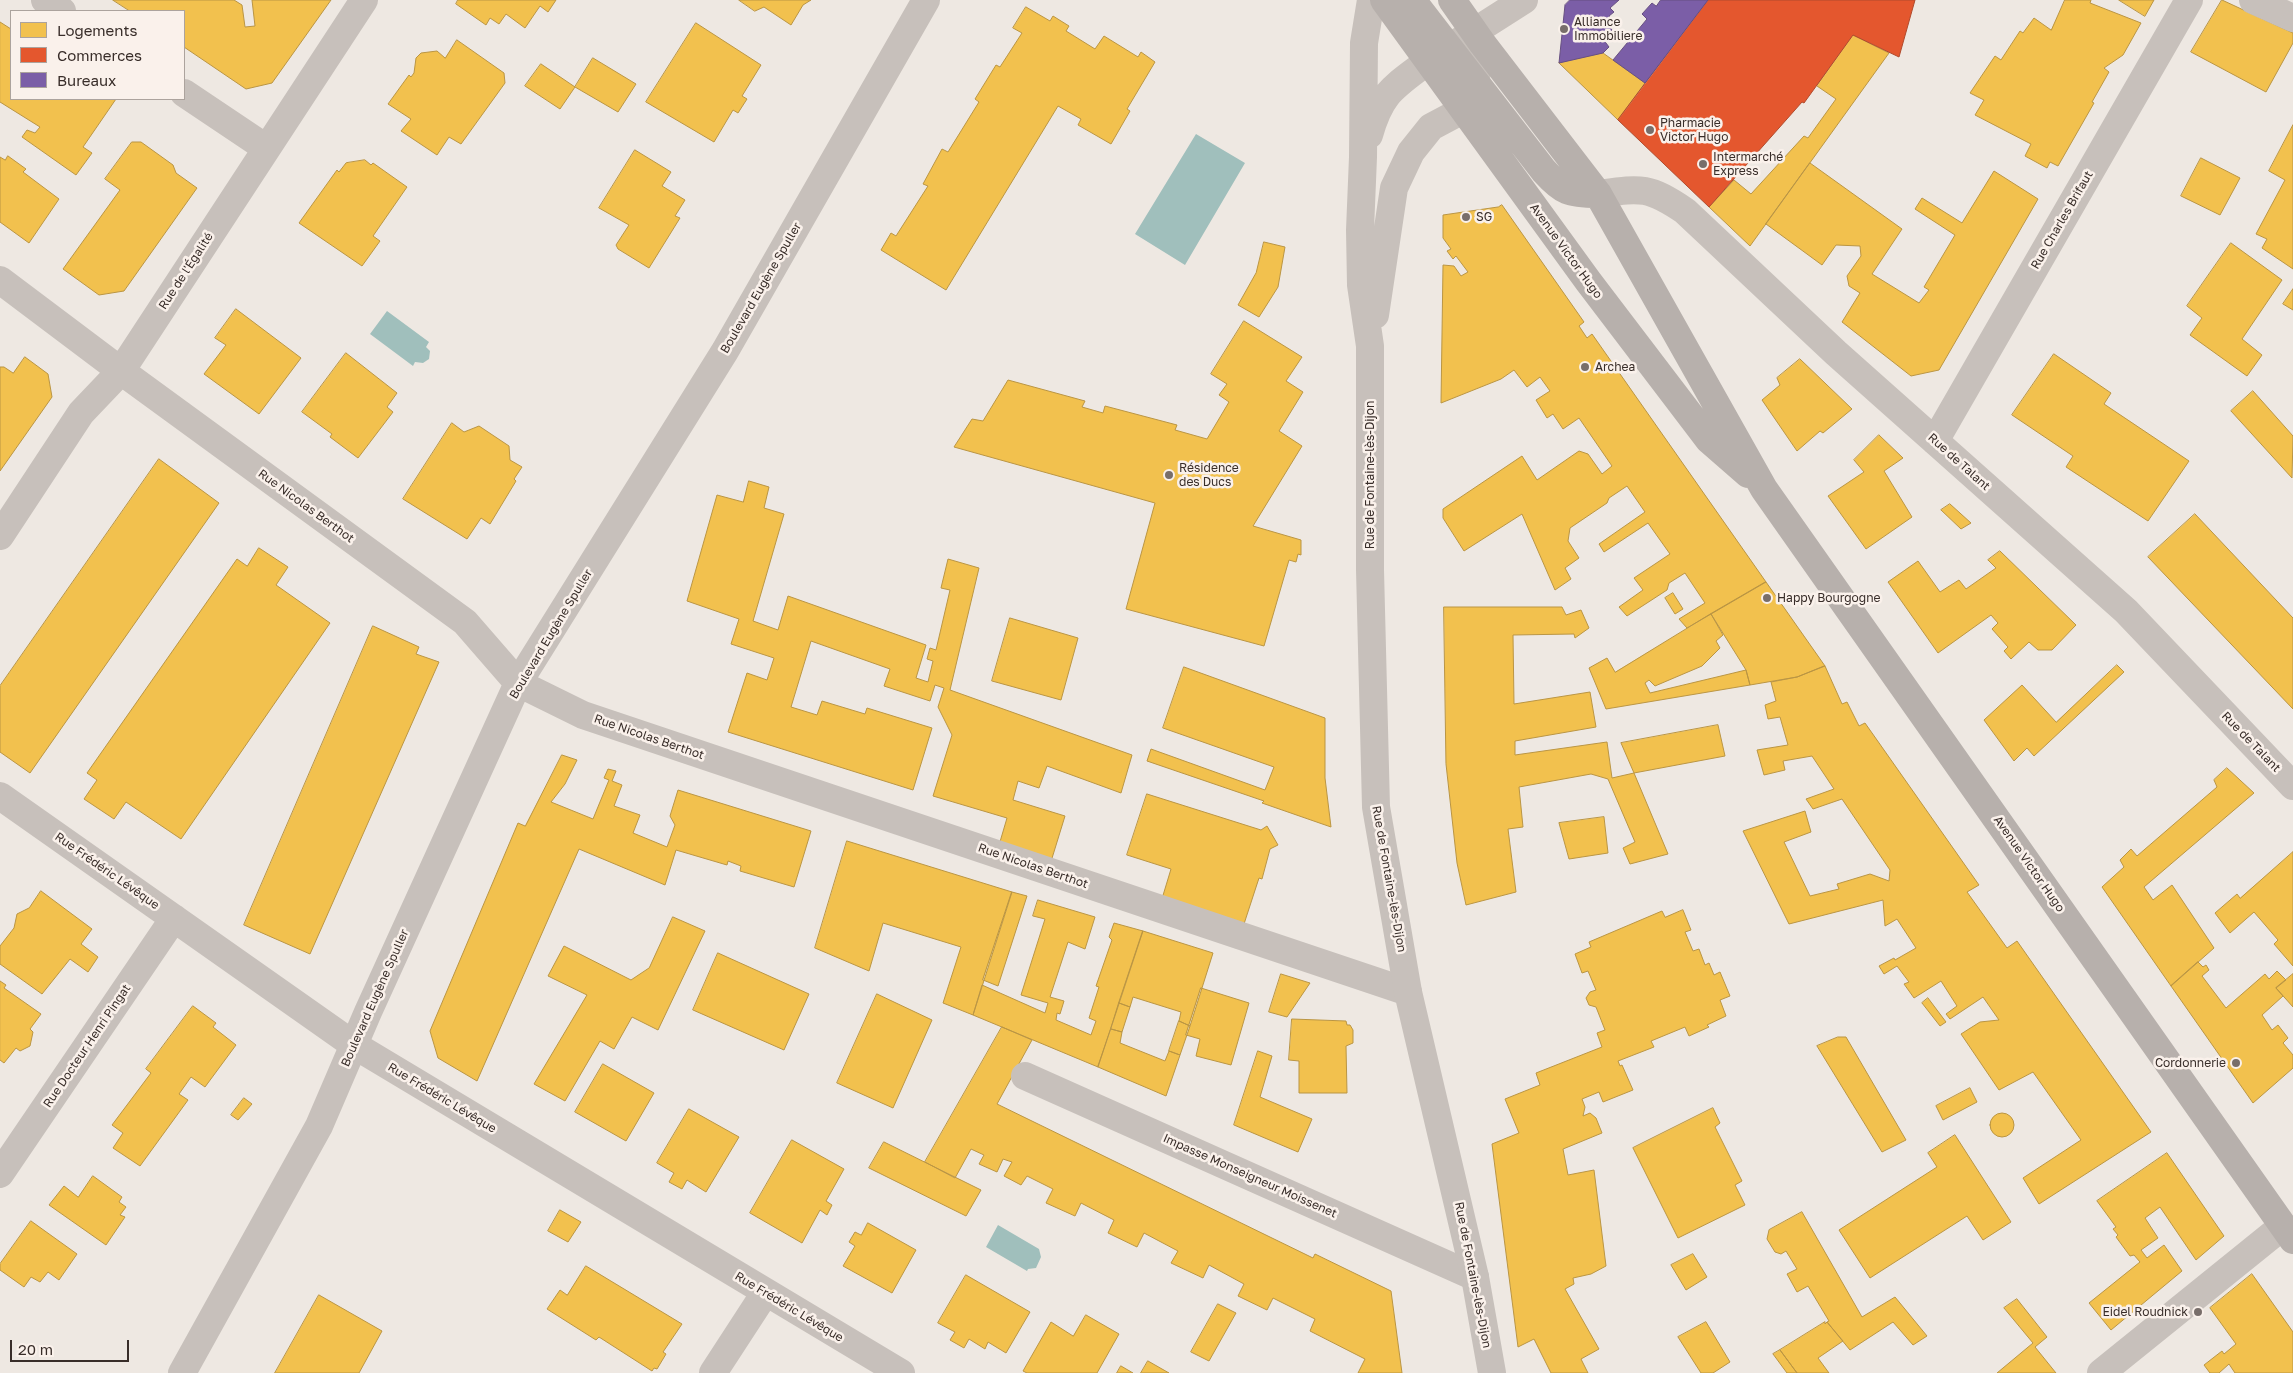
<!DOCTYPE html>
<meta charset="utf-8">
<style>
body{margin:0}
#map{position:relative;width:2293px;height:1373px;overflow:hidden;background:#eee8e2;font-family:"Golos Text",sans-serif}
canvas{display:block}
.legend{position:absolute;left:10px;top:10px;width:175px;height:90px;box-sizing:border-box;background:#faf1eb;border:1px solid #aca39d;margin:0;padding:6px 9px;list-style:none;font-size:15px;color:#382d29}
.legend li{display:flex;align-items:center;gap:10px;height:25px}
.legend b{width:25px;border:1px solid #aca39d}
.scale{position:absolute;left:10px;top:1340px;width:119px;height:22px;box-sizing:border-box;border:2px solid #382d29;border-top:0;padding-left:6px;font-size:15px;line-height:18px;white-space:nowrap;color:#382d29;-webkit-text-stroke:4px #faf1eb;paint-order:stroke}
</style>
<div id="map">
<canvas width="2293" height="1373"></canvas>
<ul class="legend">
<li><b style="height:14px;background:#f2c14e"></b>Logements</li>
<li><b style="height:14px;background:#e4572e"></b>Commerces</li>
<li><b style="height:14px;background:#7b5ea7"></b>Bureaux</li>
</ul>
<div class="scale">20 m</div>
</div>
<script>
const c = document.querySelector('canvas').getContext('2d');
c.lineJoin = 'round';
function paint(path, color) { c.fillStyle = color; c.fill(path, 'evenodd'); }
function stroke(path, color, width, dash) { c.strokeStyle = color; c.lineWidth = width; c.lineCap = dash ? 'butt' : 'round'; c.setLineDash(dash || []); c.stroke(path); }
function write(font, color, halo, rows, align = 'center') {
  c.font = font + ' "Golos Text",sans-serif'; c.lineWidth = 5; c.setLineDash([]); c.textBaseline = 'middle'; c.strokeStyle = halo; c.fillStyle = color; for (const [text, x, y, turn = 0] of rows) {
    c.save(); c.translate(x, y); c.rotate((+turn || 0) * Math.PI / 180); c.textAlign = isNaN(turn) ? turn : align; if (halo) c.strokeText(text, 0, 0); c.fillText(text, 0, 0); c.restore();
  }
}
const water = new Path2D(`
 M1196,134L1245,163L1185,265L1135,234Z
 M387,311L429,342L426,347L430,351L429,359L423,363L415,362L413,366L370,334Z
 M998,1225L1039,1249L1041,1257L1036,1268L1028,1269L1027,1271L986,1247Z`);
const homes = new Path2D(`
 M113,0H234L242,5L245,27L255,26L252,0H331L272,83L246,89L184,47V11H130Z
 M458,0H556L548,12L540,6L525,28L506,14L499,24L490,18L486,25L456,4Z
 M739,0H811L803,5L791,25L764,7L755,11Z
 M2065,0H2091L2090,3L2141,23L2123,55L2104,68L2109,72L2092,102L2094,103L2058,166L2050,162L2047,168L2025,156L2031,144L1975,115L1984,100L1970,93L1995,56L2001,60L2020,31L2023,33L2034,18L2051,30Z
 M2119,0H2154L2145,16Z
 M2222,0L2293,33V43L2266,92L2191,52Z
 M1026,7L1050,21L1053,16L1069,26L1066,31L1095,49L1104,36L1138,57L1141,52L1155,62L1127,109L1130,111L1111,144L1078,125L1081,119L1058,106L946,290L881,250L891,233L896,236L928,186L923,184L942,149L948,152L979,102L975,99L996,65L1000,67L1022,33L1013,28Z
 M0,22L11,29V99H116L83,147L92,153L76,175L22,137L27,130L35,133L40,127L0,102Z
 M696,23L761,65L742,96L747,99L738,113L733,110L714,142L646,102Z
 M1853,35L1889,53L1750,246L1709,207L1734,180L1751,194L1804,136L1808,138L1836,99L1817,86Z
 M457,40L504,73L505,83L461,144L449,137L437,155L401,131L411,119L388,104L409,75L411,77L414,73L416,58L421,53L437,51L445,58Z
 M1603,53L1645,83L1618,120L1559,63Z
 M593,58L636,84L618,112L575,87Z
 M541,64L575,87L560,109L525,86Z
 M2293,125V269L2262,248L2267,239L2256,234L2285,180L2269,171Z
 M132,142H141L173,165L176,173L197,188L124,291L99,295L63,269L120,190L105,179Z
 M635,150L671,172L662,186L685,200L675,216L680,218L649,268L618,249L616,245L629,225L599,208Z
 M8,156L26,169L23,172L59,199L29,243L0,222V157L5,160Z
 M2201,158L2240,178L2220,215L2181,196Z
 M365,160L371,165L373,163L407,187L373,236L380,241L362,266L299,223L337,170L339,172L346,163Z
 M1810,163L1902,229L1872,274L1919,303L1929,290L1924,287L1955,235L1915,209L1922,198L1962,223L1994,171L2038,199L1939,370L1911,376L1842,322L1860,293L1849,286L1847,276L1861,256L1860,246L1836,245L1822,265L1766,224Z
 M1502,205L1584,322L1579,326L1587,338L1592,334L1766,582L1687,628L1679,619L1705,603L1685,573L1669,583L1667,590L1627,616L1619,607L1643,590L1634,578L1670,554L1648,523L1604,552L1599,544L1645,512L1627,486L1609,498L1607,503L1570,528L1568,541L1579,558L1565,568L1571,579L1555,590L1522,514L1464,551L1443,518V509L1522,456L1537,480L1579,451L1588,454L1602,474L1612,466L1579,418L1563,429L1553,414L1547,418L1536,400L1550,391L1540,377L1527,387L1514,370L1501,379L1441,403L1443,265L1454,266L1461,276L1468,272L1456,256L1453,259L1447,251L1451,249L1443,238V215L1498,207Z
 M1264,242L1285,247L1278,287L1259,317L1238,305L1256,273Z
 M2231,243L2282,280L2242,339L2262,355L2247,376L2190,335L2202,318L2187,306Z
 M2293,289V310L2283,304Z
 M236,309L301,358L259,414L204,374L226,345L215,338Z
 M1244,321L1302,357L1286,381L1303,392L1279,431L1302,446L1253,526L1301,540V555L1298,554L1296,562L1289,560L1264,646L1126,609L1155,503L954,447L972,419L983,421L1008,380L1085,401L1082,407L1103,413L1105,406L1177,425L1175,430L1207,439L1229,402L1219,395L1227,384L1211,374Z
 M346,353L397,393L387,407L393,412L358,458L330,437L332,434L302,412Z
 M2054,354L2111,393L2104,404L2189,461L2148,521L2066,467L2073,456L2012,415Z
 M25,357L48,374L52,397L0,471V367H4L13,373Z
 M1800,359L1852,409L1823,433L1820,431L1797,451L1762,400L1780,385L1777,378Z
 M2253,391L2293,436L2292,478L2231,411Z
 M452,423L464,432L479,426L509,446L510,460L522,467L514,479L516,481L490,524L481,518L467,539L403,499Z
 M1879,435L1903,458L1884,471L1912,517L1866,549L1828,496L1864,472L1854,460Z
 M159,459L219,503L30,773L0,752V686Z
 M749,481L769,487L764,508L784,514L753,621L778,630L788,596L926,645L916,678L928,682L933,661L927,659L930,648L936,650L950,590L941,588L948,559L979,568L950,690L1132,755L1121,793L1047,766L1039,788L1018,781L1013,800L1065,816L1049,868L997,852L1007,818L933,796L952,735L938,707L944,688L935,685L930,701L884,686L890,669L811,641L791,707L817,715L822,701L865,714L867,708L932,728L913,790L728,732L747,673L767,680L774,658L731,644L739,619L687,601L717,495L743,502Z
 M1950,504L1971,523L1961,529L1941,510Z
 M2195,514L2293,618V709L2148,557Z
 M259,548L288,567L276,585L330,623L181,839L126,802L114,819L84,799L97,780L87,773L237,559L247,566Z
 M2000,551L2076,625L2052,650H2038L2029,642L2011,659L2004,651L2008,647L1992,629L1998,623L1991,615L1938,653L1888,582L1918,561L1940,592L1959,580L1966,589L1996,568L1988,560Z
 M1766,582L1825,666L1797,677L1750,685L1746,670L1711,614Z
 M1673,593L1683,609L1675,614L1665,598Z
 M1444,607H1562L1566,615L1581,610L1589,628L1575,638L1574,634L1513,635L1514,704L1590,692L1596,727L1515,741V755L1607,742L1612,778L1634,773L1668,854L1630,864L1623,848L1635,842L1608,779L1591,774L1519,787L1523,827L1508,829L1516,892L1466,905L1457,863L1446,764Z
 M1711,614L1723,635L1716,641L1720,648L1702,666L1655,686L1649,680L1645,683L1650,693L1746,670L1750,685L1606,709L1589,668L1607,658L1615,672Z
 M1010,618L1078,638L1061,700L992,681Z
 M373,626L419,647L416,654L439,662L310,954L244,925Z
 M2117,665L2124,672L2034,756L2027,748L2014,761L1984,720L2022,685L2056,722Z
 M1825,666L1842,704L1847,702L1859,726L1865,723L1979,885L1967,892L2007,948L2017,941L2151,1132L2039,1204L2023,1178L2081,1140L2033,1072L1999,1090L1961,1034L1980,1022L1999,1020L1983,997L1950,1019L1946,1014L1957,1006L1941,981L1914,998L1904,984L1909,982L1897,966L1884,974L1879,966L1894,958L1895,960L1916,948L1897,919L1885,926L1883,900L1789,924L1743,831L1805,811L1811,832L1784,842L1810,896L1839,889L1837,884L1870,874L1889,881L1890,870L1842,799L1813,809L1806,799L1834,789L1812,756L1783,761L1785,770L1764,775L1757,750L1788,745L1780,717L1768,719L1765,705L1776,701L1771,682L1797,677Z
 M1184,667L1325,718V778L1331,827L1262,803L1264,801L1147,761L1151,749L1265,790L1274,767L1163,728Z
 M1718,725L1725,756L1634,773L1621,743Z
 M562,755L577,760L565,784L551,802L593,819L609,780L604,778L608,769L616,771L612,781L622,785L614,806L640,815L633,833L667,847L675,825L670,816L678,790L811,831L794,887L740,871L741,866L728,861L727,865L676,850L665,885L579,849L477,1081L438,1058L430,1031L518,823L525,826Z
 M2227,768L2254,793L2144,887L2153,900L2172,885L2214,948L2171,986L2102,887L2124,867L2120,860L2131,849L2137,856L2217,787L2214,780Z
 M1147,794L1261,830L1267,826L1278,845L1270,849L1262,879L1259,878L1243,927L1161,902L1171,869L1127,855Z
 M1604,817L1608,853L1569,859L1559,823Z
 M847,841L1012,892L973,1015L943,1003L961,947L883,923L869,971L815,948Z
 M2293,852V966L2274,944L2278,940L2254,912L2230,933L2215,913L2237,894L2240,898Z
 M41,891L92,929L81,944L98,957L88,972L70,959L42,994L0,964V946L14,928L17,914L29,908Z
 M1012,892L1027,896L998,986L983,980Z
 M1038,900L1095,917L1085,949L1068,942L1050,997L1064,1001L1060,1014L1057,1013L1056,1020L1091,1035L1096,1021L1089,1018L1099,987L1096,986L1112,940L1109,937L1114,923L1143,931L1098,1067L973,1015L982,985L1045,1013L1048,1003L1021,995L1045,919L1033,916Z
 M1683,910L1691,930L1685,932L1693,951L1699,949L1705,965L1709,963L1714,975L1720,972L1730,996L1720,1000L1726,1016L1707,1025L1709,1027L1689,1036L1685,1027L1651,1041L1654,1047L1618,1061L1620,1066L1622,1065L1633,1090L1603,1102L1599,1092L1582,1099L1585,1107L1583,1116L1590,1113L1596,1118L1602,1133L1563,1149L1568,1175L1594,1170L1606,1266L1591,1274L1573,1278L1574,1284L1565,1289L1599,1349L1581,1359L1588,1373H1551L1534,1339L1518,1347L1492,1144L1519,1133L1505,1099L1540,1085L1536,1073L1602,1047L1597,1033L1605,1030L1596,1007L1589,1005L1586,998L1590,992L1596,990L1588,971L1582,973L1575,954L1591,947L1589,942L1662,911L1665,917Z
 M673,917L705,931L658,1030L632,1017L614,1049L600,1041L565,1101L534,1084L587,995L548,976L564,946L631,980L649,968Z
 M1143,931L1213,953L1190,1026L1179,1021L1181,1012L1133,997L1130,1007L1119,1003Z
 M718,953L809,994L784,1050L693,1010Z
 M2198,962L2203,967L2206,965L2209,970L2202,976L2226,1008L2265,974L2269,979L2277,971L2286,980L2276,988L2283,996L2262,1015L2272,1030L2278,1025L2288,1038L2283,1043L2293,1055V1068L2253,1103L2171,986Z
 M1281,974L1310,983L1287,1017L1269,1012Z
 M2293,974V1007L2276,988Z
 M0,981L6,985L4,988L41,1014L30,1029L33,1032L30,1046L20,1051L16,1048L4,1063L0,1060Z
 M1201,988L1249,1003L1231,1065L1196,1056L1200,1039L1186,1035Z
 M877,994L932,1020L893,1108L837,1083Z
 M1928,998L1946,1022L1940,1026L1922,1003Z
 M1119,1003L1130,1007L1122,1032L1111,1029Z
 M193,1006L216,1023L213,1027L236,1045L205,1087L191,1077L179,1094L188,1100L140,1166L113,1148L123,1133L112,1125L151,1073L146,1069Z
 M1292,1019L1346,1021L1347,1025H1350L1353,1030V1043L1346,1046L1347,1093H1299V1061L1289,1060Z
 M1179,1021L1190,1026L1180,1055L1169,1051Z
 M1002,1027L1032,1040L997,1104L1313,1258L1315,1254L1391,1291L1402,1373H1358L1365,1359L1310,1331L1315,1319L1273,1298L1267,1310L1238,1296L1244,1284L1209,1265L1203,1278L1171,1263L1178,1251L1144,1233L1137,1247L1108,1233L1114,1220L1081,1203L1075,1216L1046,1203L1053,1189L1027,1176L1021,1185L1004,1176L1012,1162L1003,1159L997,1172L979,1164L984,1155L971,1149L955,1178L925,1162Z
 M1111,1029L1122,1032L1120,1043L1165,1061L1169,1051L1180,1055L1166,1096L1098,1067Z
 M1838,1037H1846L1906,1140L1882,1152L1817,1046Z
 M1258,1051L1272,1056L1260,1097L1312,1119L1298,1152L1234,1125Z
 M603,1064L654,1093L626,1141L575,1112Z
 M1970,1088L1977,1102L1943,1120L1936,1106Z
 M244,1098L252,1104L238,1120L231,1115Z
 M1713,1108L1720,1123L1715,1127L1742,1181L1735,1185L1745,1205L1678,1238L1633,1148Z
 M689,1109L739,1137L706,1192L687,1180L682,1189L669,1182L674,1173L657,1163Z
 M1990 1125a12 12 0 1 1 24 0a12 12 0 1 1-24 0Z
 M1955,1135L2011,1222L1983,1240L1967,1216L1870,1278L1839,1230L1937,1167L1928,1153Z
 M792,1140L844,1169L826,1201L832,1205L827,1215L820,1210L802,1243L750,1213Z
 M884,1142L981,1190L966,1216L869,1168Z
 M2167,1153L2224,1236L2196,1260L2160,1207L2145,1218L2158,1238L2141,1250L2147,1258L2164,1245L2182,1271L2111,1330L2089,1303L2140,1262L2134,1255L2130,1256L2116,1237L2118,1235L2113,1229L2116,1227L2097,1201Z
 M93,1176L122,1197L119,1202L126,1207L120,1215L125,1217L106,1245L49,1205L64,1186L78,1197Z
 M560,1210L581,1222L568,1242L548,1231Z
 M1802,1212L1862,1317L1895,1297L1927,1336L1913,1345L1893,1322L1850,1350L1827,1322L1829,1321L1808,1286L1797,1292L1787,1274L1797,1269L1786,1251L1781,1254L1775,1252L1767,1239L1769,1230Z
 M31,1221L77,1254L59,1280L48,1272L40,1282L31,1277L24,1287L0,1270V1264Z
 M868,1223L916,1250L892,1293L843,1266L855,1246L849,1242L855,1232L861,1235Z
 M1693,1254L1707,1277L1686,1290L1671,1265Z
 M586,1266L682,1324L663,1352L666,1354L657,1369L654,1368L652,1371L599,1337L596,1340L547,1309L560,1290L567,1295Z
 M2252,1274L2293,1332V1373H2235L2229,1364L2219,1373H2210L2204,1365L2222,1351L2224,1354L2236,1344L2210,1308Z
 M966,1275L1030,1312L1006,1353L988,1342L985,1349L969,1339L964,1348L950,1340L955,1332L938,1323Z
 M319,1295L382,1331L359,1373H275Z
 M2017,1299L2047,1337L2035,1347L2056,1373H1997L2033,1343L2004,1308Z
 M1218,1304L1236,1313L1209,1361L1191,1352Z
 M1086,1315L1119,1334L1097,1373H1027L1023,1371L1051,1322L1073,1336Z
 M1706,1322L1730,1362L1713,1373H1701L1678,1337Z
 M1825,1322V1324L1827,1322L1843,1341L1818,1358L1829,1373H1797L1780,1350Z
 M1780,1350L1797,1373H1787L1773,1354Z
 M1148,1361L1169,1373H1141Z
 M1121,1366L1133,1373H1117Z`);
const shops = new Path2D(`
 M1708,0H1915L1899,57L1853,35L1804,103L1802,102L1709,207L1618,120Z`);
const offices = new Path2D(`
 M1570,0H1619L1610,8L1614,12L1609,16L1613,20L1608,25L1612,30L1603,39L1609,47L1603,53L1559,63L1565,5Z
 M1661,0H1708L1645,83L1613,60L1647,19L1642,14L1652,3L1656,6Z`);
const minor = new Path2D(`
 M45,0L62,11
 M2253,0L2293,18
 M1455,44L1524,0
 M184,93L266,148
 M1598,194C1641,188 1648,186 1685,211L1836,353L2126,611L2293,786
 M0,280L121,371L465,622L518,683L583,715L1408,992
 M1935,441L2189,0
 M0,536L81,413L121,371L364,0
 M0,796L354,1045L901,1373
 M1025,1076L1475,1277
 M0,1174L174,918
 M182,1373L319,1126L368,1012L518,683L725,351L926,0
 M713,1373L765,1293
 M2101,1373L2283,1226`);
const tertiary = new Path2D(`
 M1371,0L1364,43L1363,157L1360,230L1361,285L1370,346V570L1376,807L1408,992L1475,1277L1492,1373
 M1369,135C1381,92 1394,87 1428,61
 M1375,315L1394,188L1411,152L1431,127L1463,110L1476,82L1477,53L1475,32`);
const secondary = new Path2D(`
 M1384,0L1588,281L1709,440L1748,474
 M1412,0L1544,171C1563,192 1569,194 1598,194
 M1452,0L1482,43L1598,194L1764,489L2293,1240`);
const markers = [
 [1564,29,5,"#786e6a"],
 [1650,130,5,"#786e6a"],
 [1703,164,5,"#786e6a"],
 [1466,217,5,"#786e6a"],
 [1585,367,5,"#786e6a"],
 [1169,475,5,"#786e6a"],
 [1767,598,5,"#786e6a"],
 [2236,1063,5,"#786e6a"],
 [2198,1312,5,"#786e6a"]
];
const poiNames = [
 ["Alliance",1574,22],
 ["Immobiliere",1574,36],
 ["Pharmacie",1660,123],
 ["Victor Hugo",1660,137],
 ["Intermarché",1713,157],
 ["Express",1713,171],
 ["SG",1476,217],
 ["Archea",1595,367],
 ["Résidence",1179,468],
 ["des Ducs",1179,482],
 ["Happy Bourgogne",1777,598],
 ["Cordonnerie",2226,1063,"right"],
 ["Eidel Roudnick",2188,1312,"right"]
];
const streetNames = [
 ["Rue Charles Brifaut",2062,220,-60],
 ["Avenue Victor Hugo",1566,251,54],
 ["Rue de l'Égalité",186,271,-57],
 ["Boulevard Eugène Spuller",761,288,-60],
 ["Rue de Talant",1959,462,42],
 ["Rue de Fontaine-lès-Dijon",1370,475,-90],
 ["Rue Nicolas Berthot",306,506,36],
 ["Boulevard Eugène Spuller",551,634,-59],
 ["Rue Nicolas Berthot",649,737,19],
 ["Rue de Talant",2251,742,46],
 ["Avenue Victor Hugo",2029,864,55],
 ["Rue Nicolas Berthot",1033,866,19],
 ["Rue Frédéric Lévêque",107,871,35],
 ["Rue de Fontaine-lès-Dijon",1389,879,80],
 ["Boulevard Eugène Spuller",375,998,-66],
 ["Rue Docteur Henri Pingat",87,1046,-56],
 ["Rue Frédéric Lévêque",442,1098,31],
 ["Impasse Monseigneur Moissenet",1250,1176,24],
 ["Rue de Fontaine-lès-Dijon",1473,1275,79],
 ["Rue Frédéric Lévêque",789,1307,31]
];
paint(water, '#a0bfbc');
paint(homes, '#f2c14e');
stroke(homes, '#ba9543', 1);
paint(shops, '#e4572e');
stroke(shops, '#b04a2c', 1);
paint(offices, '#7b5ea7');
stroke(offices, '#674f81', 1);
stroke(minor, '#c7c0bb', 28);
stroke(tertiary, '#c7c0bb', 28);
stroke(secondary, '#b7b0ac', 28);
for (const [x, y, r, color] of markers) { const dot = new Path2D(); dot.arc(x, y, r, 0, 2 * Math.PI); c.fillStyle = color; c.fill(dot); stroke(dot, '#faf1eb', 2); }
write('12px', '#382d29', '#faf1eb', poiNames, 'left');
write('12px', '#382d29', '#faf1eb', streetNames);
</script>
